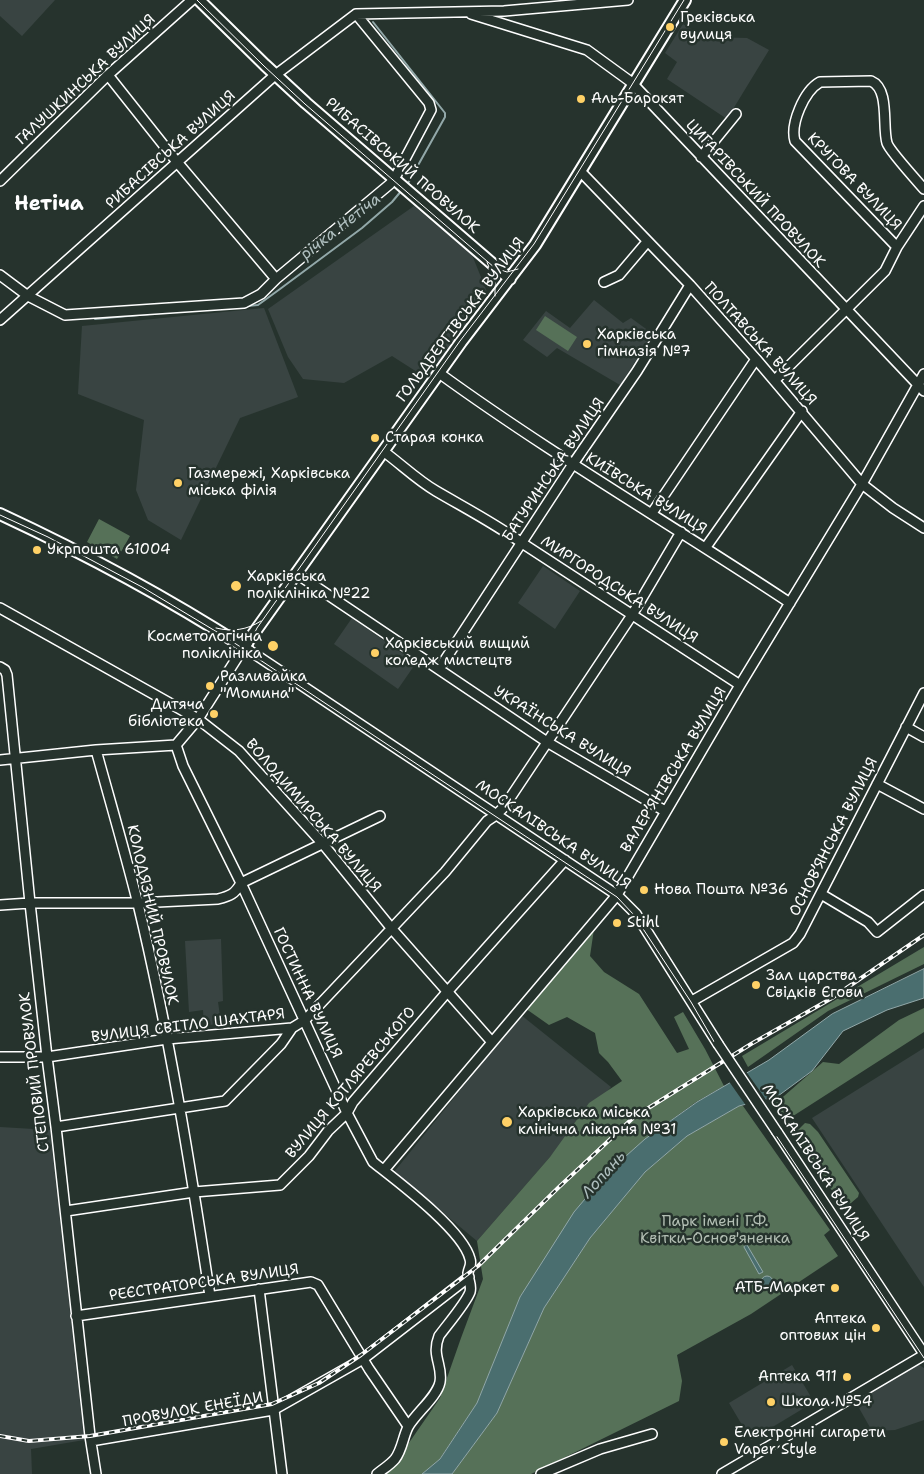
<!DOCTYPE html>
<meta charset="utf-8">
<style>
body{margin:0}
canvas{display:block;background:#26332d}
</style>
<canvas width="924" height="1474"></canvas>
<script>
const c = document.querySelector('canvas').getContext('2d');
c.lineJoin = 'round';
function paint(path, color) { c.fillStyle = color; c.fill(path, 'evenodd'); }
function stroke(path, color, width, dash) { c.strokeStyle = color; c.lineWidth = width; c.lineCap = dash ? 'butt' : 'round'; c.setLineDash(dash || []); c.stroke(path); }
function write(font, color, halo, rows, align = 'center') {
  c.font = font + ' "Shantell Sans",sans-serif'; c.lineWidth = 5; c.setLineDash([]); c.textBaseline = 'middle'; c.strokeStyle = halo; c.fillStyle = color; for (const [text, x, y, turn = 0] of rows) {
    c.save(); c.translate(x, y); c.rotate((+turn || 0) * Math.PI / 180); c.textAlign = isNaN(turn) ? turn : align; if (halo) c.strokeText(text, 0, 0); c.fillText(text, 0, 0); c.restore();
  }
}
const built = new Path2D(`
 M0,0H55L22,36L0,16Z
 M683,24L704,37L747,38L769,50L727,119L667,79L677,62L665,53Z
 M414,206L472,255L487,292L428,379L392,356L344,383L303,379L288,357L268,309Z
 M594,300L623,323L631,318L653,334L620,385L557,348L547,357L523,340L546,311L570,328Z
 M264,308L298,397L240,418L181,540L148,520L136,490L144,420L78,394L82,326Z
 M543,566L580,591L555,629L518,603Z
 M352,618L416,663L398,689L334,644Z
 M221,939L223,1001L218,1002L221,1023L204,1026L203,1010L189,1012L185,941Z
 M521,1015L611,1087L477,1241L394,1172Z
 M924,1048V1287L812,1118Z
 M0,1127L50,1130L84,1440L31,1449L32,1474H0Z
 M914,1362L924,1368V1420L895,1430L872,1431L854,1399Z
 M792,1365L814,1402L751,1440L729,1403Z`);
const green = new Path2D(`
 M545,316L577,337L568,351L536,330Z
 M99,519L130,536L117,559L87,542Z
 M594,929L590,956L604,972L639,994L677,1053L689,1049L674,1017L683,1012L705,1049L724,1086L696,1102L645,1139L521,1295L477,1403L439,1460L422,1474H383L404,1450L440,1398L461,1338L483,1279L477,1241L550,1157L589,1103L622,1081L608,1062L599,1053L595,1033L567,1017L549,1025L522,1006L570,950Z
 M924,947V964L828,1011L748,1067L742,1056Z
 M924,1008V1032L790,1118L780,1112L776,1103L823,1062L839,1064L899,1020Z
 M739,1106H743L830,1230L824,1235L838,1256L751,1314L677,1355L682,1381L679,1401L531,1474H452L497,1413L544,1308L590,1238L645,1172L687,1136Z
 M805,1123L810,1124L818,1132L859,1193L858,1197L844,1209L801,1143L797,1131Z`);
const water = new Path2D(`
 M924,969V998L887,1010L843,1031L812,1071L778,1096L739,1106L687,1136L645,1172L590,1238L544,1308L497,1413L455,1470L452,1474H422L440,1459L477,1403L520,1297L574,1212L607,1173L645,1139L697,1102L769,1060L832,1014Z
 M747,1245L763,1272L759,1274L744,1247Z
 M761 1282a6 6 0 1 1 12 0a6 6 0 1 1-12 0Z`);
const pier = new Path2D(`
 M745,1070L767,1101L747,1107L735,1090L728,1080Z`);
const stream = new Path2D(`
 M373,22L445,113V117L407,185
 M247,306L258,305L280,289L362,228L392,202L402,190
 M95,319L183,311`);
const minor = new Path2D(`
 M471,14L587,50L631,82L924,391
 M108,75L177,162L276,279
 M701,157L736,114
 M581,172L690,285L756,359L862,484L893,508L924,528
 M0,181L108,75L192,0
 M897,247L795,141C790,124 804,91 820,82L871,81C890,89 882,126 887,143C889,150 917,181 924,189
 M0,275L28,296L65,315L244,303L261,294L276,279L390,184L397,174L431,110L429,103L356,14
 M604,282L619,275L647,242
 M0,320L274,76L356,14L504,11L628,0
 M439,373C552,455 674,526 790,603
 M775,380L885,271L897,247L924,206
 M383,451C401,464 417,480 436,491C465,508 494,523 522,543L740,685
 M652,513L756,359
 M706,547L802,411
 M297,574L547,742L665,811
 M0,608L198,719L239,751L323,844L392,929L491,1041
 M0,667L5,670L7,675L30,903L47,1057L56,1127L90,1436L96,1474
 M439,669L573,464L637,371L690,285
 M906,727L924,737
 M176,745L183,766L241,883L347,1113L373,1162C397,1181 463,1230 470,1259C472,1265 469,1267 468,1273C468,1280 472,1285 470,1292C466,1303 447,1325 439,1336C431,1356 443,1365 440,1382C437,1397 416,1413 408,1427C403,1437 402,1450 395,1459C390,1465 383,1469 377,1474
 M96,750C110,801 125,852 138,904C169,1033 190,1164 210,1296
 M0,760L96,750L176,745L198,719L244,647L617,895L636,914L718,1044
 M877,784L924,809
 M821,894L868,922L877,932L924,895
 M0,905L30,903H137L218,899C230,896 235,894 241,883L380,816
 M692,1001L793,943L800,934L924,693
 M0,1057H47L167,1039L292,1028L305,1020L445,872L487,821L496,815L504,807L632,615L681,532
 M56,1127L225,1101L281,1044L292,1028
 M777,1132L924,1354
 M384,1170L617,895L740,685L862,484L924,374
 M66,1211L194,1192L280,1185L309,1156L328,1131L347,1113L353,1102L448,991L565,860
 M259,1289L282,1474
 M76,1316L311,1282L318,1285L369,1369L408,1426
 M91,1441L273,1410L363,1359L469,1277
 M541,1474L600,1449L652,1434
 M722,1474L924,1355`);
const major = new Path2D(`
 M199,0L265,65L306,103L510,279
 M0,514C84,553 166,597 244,647L461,342L535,245L685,0`);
const tram = new Path2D(`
 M197,0L264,66L305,104L495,268L507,272L518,269
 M487,262L495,283V296
 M0,515L48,537L142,587L227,638L617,897L634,915L691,1002L716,1045L924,1358
 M216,628C232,632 247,630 261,621
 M259,658C251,648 251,639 257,628L460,341L534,244L684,0`);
const rail = new Path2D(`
 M0,1436L29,1441L90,1436L272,1404L319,1383L361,1355L478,1266L559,1187L634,1117L751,1044L832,998L924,935`);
const minorBridge = new Path2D(`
 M718,1044L777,1132`);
const markers = [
 [670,27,5,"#ffd166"],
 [581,99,5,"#ffd166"],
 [587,344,5,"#ffd166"],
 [375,438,5,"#ffd166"],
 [178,483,5,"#ffd166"],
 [37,550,5,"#ffd166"],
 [236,586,6,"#ffd166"],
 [273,646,6,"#ffd166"],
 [375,653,5,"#ffd166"],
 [210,686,5,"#ffd166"],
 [214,714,5,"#ffd166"],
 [644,890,5,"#ffd166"],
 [617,923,5,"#ffd166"],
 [756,985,5,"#ffd166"],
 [507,1122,6,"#ffd166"],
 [835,1288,5,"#ffd166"],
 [876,1328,5,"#ffd166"],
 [847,1377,5,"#ffd166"],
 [771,1402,5,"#ffd166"],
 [724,1442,5,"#ffd166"]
];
const poiNames = [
 ["Греківська",680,18],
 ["вулиця",680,35],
 ["Аль-Барокят",591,99],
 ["Харківська",597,335],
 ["гімназія №7",597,352],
 ["Старая конка",385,438],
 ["Газмережі, Харківська",188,474],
 ["міська філія",188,491],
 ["Укрпошта 61004",47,550],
 ["Харківська",247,577],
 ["поліклініка №22",247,594],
 ["Косметологічна",262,637,"right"],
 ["поліклініка",262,654,"right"],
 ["Харківський вищий",385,644],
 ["коледж мистецтв",385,661],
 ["Разливайка",220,677],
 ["\"Момина\"",220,694],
 ["Дитяча",204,705,"right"],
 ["бібліотека",204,722,"right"],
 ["Нова Пошта №36",654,890],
 ["Stihl",627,923],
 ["Зал царства",766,976],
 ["Свідків Єгови",766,993],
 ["Харківська міська",518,1113],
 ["клінічна лікарня №31",518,1130],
 ["АТБ-Маркет",825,1288,"right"],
 ["Аптека",866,1319,"right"],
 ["оптових цін",866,1336,"right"],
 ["Аптека 911",837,1377,"right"],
 ["Школа №54",781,1402],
 ["Електронні сигарети",734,1433],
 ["Vaper Style",734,1450]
];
const streetNames = [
 ["ГАЛУШКИНСЬКА ВУЛИЦЯ",86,80,-43],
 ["РИБАСІВСЬКА ВУЛИЦЯ",171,150,-42],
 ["РИБАСІВСЬКИЙ ПРОВУЛОК",402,166,41],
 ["КРУГОВА ВУЛИЦЯ",854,182,46],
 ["ЦИГАРІВСЬКИЙ ПРОВУЛОК",755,194,47],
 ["ГОЛЬДБЕРГІВСЬКА ВУЛИЦЯ",461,320,-53],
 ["ПОЛТАВСЬКА ВУЛИЦЯ",760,344,48],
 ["БАТУРИНСЬКА ВУЛИЦЯ",554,470,-56],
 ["КИЇВСЬКА ВУЛИЦЯ",646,494,32],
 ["МИРГОРОДСЬКА ВУЛИЦЯ",619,590,33],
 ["УКРАЇНСЬКА ВУЛИЦЯ",562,732,32],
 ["ВАЛЕР’ЯНІВСЬКА ВУЛИЦЯ",674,770,-59],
 ["ВОЛОДИМИРСЬКА ВУЛИЦЯ",313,816,49],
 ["МОСКАЛІВСЬКА ВУЛИЦЯ",553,835,34],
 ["ОСНОВ’ЯНСЬКА ВУЛИЦЯ",834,837,-63],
 ["КОЛОДЯЗНИЙ ПРОВУЛОК",152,915,77],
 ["ГОСТИННА ВУЛИЦЯ",307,993,65],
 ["ВУЛИЦЯ СВІТЛО ШАХТАРЯ",188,1026,-7],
 ["СТЕПОВИЙ ПРОВУЛОК",35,1072,-97],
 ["ВУЛИЦЯ КОТЛЯРЕВСЬКОГО",351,1083,-50],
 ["МОСКАЛІВСЬКА ВУЛИЦЯ",815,1163,57],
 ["РЕЄСТРАТОРСЬКА ВУЛИЦЯ",204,1283,-8],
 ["ПРОВУЛОК ЕНЕЇДИ",193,1410,-10]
];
const parkNames = [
 ["Парк імені Г.Ф.",715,1222],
 ["Квітки-Основ'яненка",715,1239]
];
const waterNames = [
 ["річка Нетіча",341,227,-38],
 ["Лопань",604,1175,-48]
];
const districtNames = [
 ["Нетіча",49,205]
];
paint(built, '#394442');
paint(green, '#567158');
paint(water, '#4a6e6f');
stroke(water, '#92a8a9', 1);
paint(pier, '#26332d');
stroke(stream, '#92a8a9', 2);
stroke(minor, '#fff', 12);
stroke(major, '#fff', 14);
stroke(minor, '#26332d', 9);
stroke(major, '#26332d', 10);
stroke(tram, '#fff', 1);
stroke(rail, '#fff', 4);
stroke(rail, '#26332d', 2, [5.5]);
stroke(minorBridge, '#fff', 12, []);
stroke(minorBridge, '#26332d', 9);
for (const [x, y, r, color] of markers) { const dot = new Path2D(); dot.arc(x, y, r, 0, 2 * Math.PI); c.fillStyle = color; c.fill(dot); stroke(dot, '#26332d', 2); }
write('15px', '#fff', '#26332d', poiNames, 'left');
write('15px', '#fff', '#26332d', streetNames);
write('15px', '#b3bfb4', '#26332d', parkNames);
write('italic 16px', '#aebebe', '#26332d', waterNames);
write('bold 20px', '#fff', '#26332d', districtNames);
</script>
